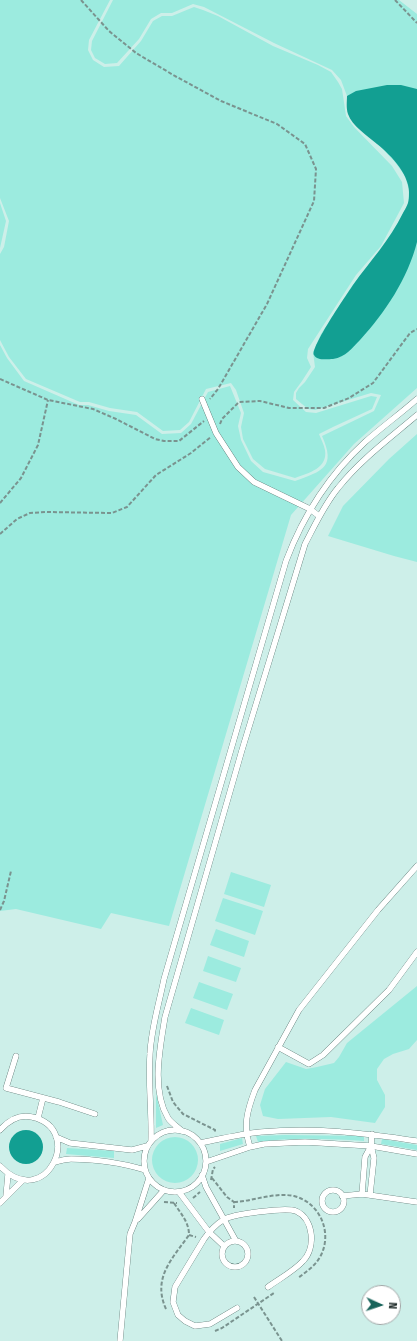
<!DOCTYPE html>
<style>
body{margin:0}
#map{position:relative;width:417px;height:1341px;overflow:hidden;background:#cdefe9;font-family:"Fira Sans Condensed",sans-serif}
canvas{display:block}
.north{position:absolute;left:361px;top:1285px;width:40px;height:40px;box-sizing:border-box;background:#fff;border:1px solid #a2a7a7;border-radius:50%;rotate:93deg;font-size:11px;font-weight:700;line-height:16px;text-align:center;color:#172422}
.north::after{content:'';display:block;margin:auto;width:14px;height:18px;background:#17635a;clip-path:polygon(50% 0,100% 100%,50% 72%,0 100%)}
</style>
<div id="map">
<canvas width="417" height="1341"></canvas>
<div class="north">N</div>
</div>
<script>
const c = document.querySelector('canvas').getContext('2d');
c.lineJoin = 'round';
function paint(path, color) { c.fillStyle = color; c.fill(path, 'evenodd'); }
function stroke(path, color, width, dash) { c.strokeStyle = color; c.lineWidth = width; c.lineCap = dash ? 'butt' : 'round'; c.setLineDash(dash || []); c.stroke(path); }
const green = new Path2D(`
 M0,0H110L89,40L88,50L93,60L104,67L119,66L141,41L153,21L162,16H172L194,7L203,10L218,16L273,46L318,65L331,72L338,82L342,89L346,116L354,127L392,166L402,182L404,203L381,246L356,275L308,349L307,358L311,367L302,381L294,392L293,400L306,412L316,413L371,396L377,397L372,409L333,427L319,434C321,439 324,445 325,450C328,468 309,473 295,478L265,469L253,459L243,439L241,427L244,413L236,390L231,383L206,389L189,422L180,430L163,431L137,412L110,408L89,402H80L26,379L9,357L0,340V254L4,247L9,221L0,198Z
 M113,0H399L417,14V388L354,444L291,515L169,926L111,913L101,929L16,909L0,911V345L7,358L24,381L79,405H88L109,411L136,415L162,434L181,433L191,424L208,392L230,386L241,413L238,426L241,440L251,461L263,472L295,481C323,471 336,467 322,436L374,411L381,395L371,393L315,410L308,409L296,399V393L299,388L305,382L315,367L313,352L321,334L352,286L382,248L399,221L408,204L409,190L405,176L395,162L378,144L358,127L348,114L347,96L341,80L332,70L274,43L204,7L193,4L172,13H161L151,19L139,39L117,63L105,64L95,58L91,50L92,41Z
 M0,203L6,221L0,248Z
 M417,434V562L394,556L328,536L343,506L389,459Z
 M231,872L271,885L264,907L224,894Z
 M223,898L263,911L255,935L215,921Z
 M216,929L249,941L244,957L210,945Z
 M208,956L241,968L236,982L203,971Z
 M199,982L233,994L227,1010L193,998Z
 M417,986V1040L409,1049L393,1054L384,1059L377,1069V1080L385,1095V1107L375,1123L331,1117L278,1119L263,1116L260,1105L265,1089L286,1062L306,1069L317,1067L334,1063L339,1057L347,1043Z
 M191,1008L224,1020L219,1035L185,1023Z
 M156,1093L163,1125L156,1128Z
 M285,1135L364,1136V1141C329,1139 293,1137 258,1142L256,1136Z
 M152 1160a23 23 0 1 1 46 0a23 23 0 1 1-46 0Z
 M242,1138L243,1144L220,1151V1144Z
 M382,1139L417,1145V1150L381,1144Z
 M67,1148L114,1151V1158L66,1154Z`);
const water = new Path2D(`
 M387,85H401L417,89V242C408,278 385,313 360,340C352,348 346,357 333,359C328,359 317,361 314,355C310,348 347,294 353,285C370,261 390,240 403,213C406,208 409,203 409,196C411,176 392,156 377,144C368,136 352,126 348,114C346,108 347,101 347,96L356,91Z
 M9 1147a17 17 0 1 1 34 0a17 17 0 1 1-34 0Z`);
const path = new Path2D(`
 M81,0L109,31L136,53L175,76L221,101L277,124L305,144L316,169L314,201L267,304L218,389L210,399
 M395,0L417,23
 M0,379L48,400L93,409L116,419L155,439L164,441H179L204,421
 M220,424L222,419L239,402L260,401L289,408H324L349,398L373,383L410,333L417,329
 M0,503L21,478L38,445L48,400
 M0,534L17,519L30,513L45,512L112,513L127,507L156,475L191,453L211,437
 M0,910L4,901L11,871
 M167,1086L173,1102L183,1114L215,1130V1132
 M212,1178L227,1197L234,1202V1208
 M211,1180L213,1169L215,1167
 M193,1198L200,1192
 M164,1202L177,1203
 M234,1202C254,1201 274,1192 294,1196C321,1203 333,1234 320,1257C315,1266 306,1272 298,1278
 M174,1203C181,1214 189,1222 189,1235L196,1237
 M254,1297L282,1341
 M166,1309C152,1278 172,1259 189,1235
 M215,1331L222,1328L274,1293`);
const lane = new Path2D(`
 M202,399L216,433L238,467L254,482L310,509L319,516
 M278,1047L309,1064L323,1055L389,990L417,952
 M16,1056L6,1088L59,1102L95,1114
 M38,1118L43,1098
 M0,1130C8,1121 19,1114 32,1117C86,1129 45,1213 0,1166
 M144 1161a31 31 0 1 1 62 0a31 31 0 1 1-62 0Z
 M182,1131C178,1127 171,1123 168,1118C151,1090 160,1048 165,1017L242,750L305,544C315,525 324,505 338,488C360,460 390,438 417,415
 M56,1137L70,1143L132,1150L147,1146
 M151,1141C152,1112 148,1083 150,1054C151,1029 159,1004 164,979L286,561C303,516 329,475 365,442C382,427 400,414 417,399
 M200,1143C220,1139 240,1134 261,1132C313,1127 365,1133 417,1141
 M250,1147C243,1125 247,1111 255,1090L299,1010L378,910L417,866
 M55,1162C60,1161 65,1159 71,1159C94,1159 123,1163 145,1170
 M206,1162L250,1147L264,1144L305,1142L371,1146L417,1154
 M202,1175L206,1187L236,1241
 M322 1201a11 11 0 1 1 22 0a11 11 0 1 1-22 0Z
 M179,1192L209,1232L224,1246
 M362,1194L365,1157L371,1146L372,1134
 M370,1195L374,1158L371,1146
 M6,1196L8,1174
 M342,1196L362,1194L417,1202
 M0,1203L23,1180
 M138,1219L164,1190
 M222 1254a13 13 0 1 1 26 0a13 13 0 1 1-26 0Z
 M237,1308L210,1324L195,1326L185,1321L178,1315L173,1302L175,1287L204,1239C209,1232 215,1225 223,1220C232,1214 286,1207 296,1211C314,1219 316,1248 303,1261C294,1271 279,1279 268,1287
 M120,1341L130,1234L135,1222L149,1178`);
paint(green, '#9cebdf');
paint(water, '#129f92');
stroke(lane, '#476661', 6);
stroke(path, '#7a938f', 2, [4, 2]);
stroke(lane, '#fff', 5.5);
</script>
